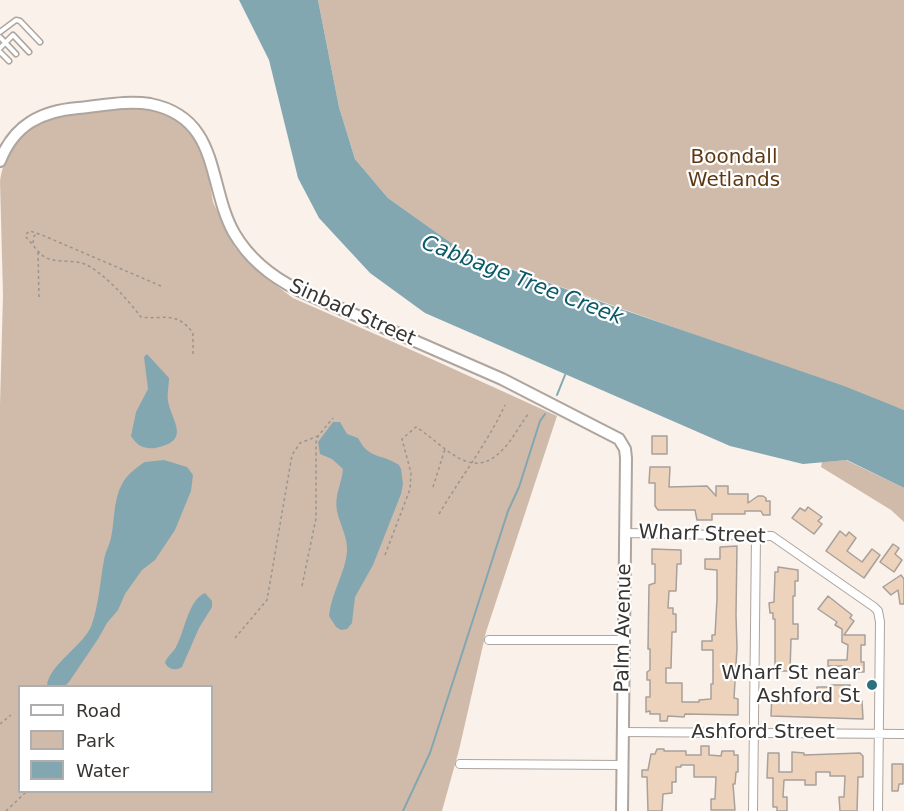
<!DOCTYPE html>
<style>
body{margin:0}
#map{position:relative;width:904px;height:811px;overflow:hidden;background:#faf1ea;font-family:"DejaVu Sans",sans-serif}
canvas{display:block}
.legend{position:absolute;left:18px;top:685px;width:195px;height:108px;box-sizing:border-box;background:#fff;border:2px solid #afaead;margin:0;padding:8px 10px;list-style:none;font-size:18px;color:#373431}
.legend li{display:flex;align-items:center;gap:12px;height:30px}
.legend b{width:30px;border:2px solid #afaead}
</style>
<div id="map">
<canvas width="904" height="811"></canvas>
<ul class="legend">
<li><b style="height:8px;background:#fff"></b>Road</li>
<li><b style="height:16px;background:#d0bbaa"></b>Park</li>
<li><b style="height:16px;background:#82a7b1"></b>Water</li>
</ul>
</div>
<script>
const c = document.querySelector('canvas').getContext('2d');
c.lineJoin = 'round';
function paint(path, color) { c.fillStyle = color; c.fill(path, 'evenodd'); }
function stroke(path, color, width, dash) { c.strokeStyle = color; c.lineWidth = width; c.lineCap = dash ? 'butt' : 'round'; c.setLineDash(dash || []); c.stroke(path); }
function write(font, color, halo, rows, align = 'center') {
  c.font = font + ' "DejaVu Sans",sans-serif'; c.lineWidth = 4.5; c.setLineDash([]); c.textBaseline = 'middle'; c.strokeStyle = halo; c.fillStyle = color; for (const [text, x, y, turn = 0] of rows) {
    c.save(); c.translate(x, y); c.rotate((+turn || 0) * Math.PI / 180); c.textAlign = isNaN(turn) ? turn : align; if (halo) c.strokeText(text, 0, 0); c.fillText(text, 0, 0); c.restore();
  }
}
const green = new Path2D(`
 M318,0H904V410L464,252L388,198L355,159L339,107Z
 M116,109H142L157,111L175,119L190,130L206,160L213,202L235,248L266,278L293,298L425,356L557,416L486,632L459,750L442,811H0V405L3,295L0,181C12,115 60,113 116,109ZM20,686H212V792H20Z
 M846,460L904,488V522L891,510L821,467L822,462Z`);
const water = new Path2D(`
 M239,0H318L339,107L355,159L388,198L464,252L618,308L844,386L904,410V488L847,460L803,464L730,446L425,313L370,273L319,218L298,178L269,60Z
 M147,354L169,378C169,386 167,393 168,401C172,422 192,441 155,448C144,449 137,446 131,436L136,412L148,389L144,357Z
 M333,422H340L347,434L358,438C369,460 381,453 399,465L401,469L403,484L401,494L373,565L355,597L352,623L347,629L341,630L336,627L329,616C331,593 345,574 347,552C348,537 340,525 337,511C334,495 342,483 343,469L332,459L320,454L318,442Z
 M164,460L187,467L193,475L191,491L175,530L155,560L142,570L125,594L118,610L107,623L98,639L69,682L65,686H47C48,665 86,644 92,624C99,603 100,582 104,560C105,553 109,546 111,538C116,514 112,487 134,470C137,468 142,463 145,462C151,461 158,461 164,460Z
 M205,593L212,601V607L199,628L182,667C176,671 169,670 165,663C167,656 172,654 176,647C185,631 188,600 205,593Z`);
const stream = new Path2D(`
 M557,395L565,375
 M403,811L430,753L508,511L519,487L540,421L545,414`);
const building = new Path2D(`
 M652,436H667V454H652Z
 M650,467H670L669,487L707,486L716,496V486H728V494H748V503L758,496H763L766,498V501H770V515H763L761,511H745V514H712V520H697L695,510H658L655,506V483H649Z
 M808,507L822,517L818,521L822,524L814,534L792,518L800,508L805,511Z
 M840,531L846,536L849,532L856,538L847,551L862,562L872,549L880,555L864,578L826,551Z
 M893,544L899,548L895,554L902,560L894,572L880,562Z
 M737,546L736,615L737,648L734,698L738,699V715L685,714L684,717L668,716L667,721H660V714H650V711L646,712V697H650V680H647V672L650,670V649H648L649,585L655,583V564H652V549L681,550V564H677L676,591H669L668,608H673V614H676V632H672L671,668H666V683H682V702H699V700L711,699V684H713V650H702V641H712V635H715L717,599V570L705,569V559H720V547Z
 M778,567L798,570V581H795V596H793V624H798V639H791L790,671H775V619H773V613H770L769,603L774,602L775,572H778Z
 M901,575L904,579V604H900L898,590L891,595L883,587Z
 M828,596L852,615L850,618L854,621L844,635H865V645H861V662H864V672H848L842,670V666H828V660H847L848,645L842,642V629L835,625L837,622L818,609Z
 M831,685H850V700L862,701L863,719L771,716L772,692L793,693V690H804V698L817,699V687H831Z
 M701,746H709V755L721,756L722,751H734V755H738V772H736L735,784H733L735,810H711V799H715L716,777H694V765H681V767H676V782H672V793L663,794L662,811H648L647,777H642V770H648L651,754H655L657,749H664V751H686V755H701Z
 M792,752L804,753V755L860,753L863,756V777H858L857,811H840L839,797H844L845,776H830V772H816V785H805V780H784L783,797H787V811H777V807H773V778H767L768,753H779V772H792Z
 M892,764H903V784H899L898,791H892Z`);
const path = new Path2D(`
 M33,243L34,236L37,234
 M38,252L39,299
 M161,286L42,235L30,231L26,234V237C31,242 36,250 42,255C53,265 73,258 87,265C107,276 127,299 141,317C163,320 176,310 193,333V355
 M433,487L445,449
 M439,514C460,478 487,444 505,405
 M385,555L410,489L411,473L402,439L416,427C445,445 472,485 504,448C514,438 520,424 529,413
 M302,586L316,518V442L318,436L333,418
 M235,638L267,600L292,455L300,443L318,436
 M0,724L11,715
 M6,811L26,792`);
const lane = new Path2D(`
 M0,32L16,20L20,21L40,42
 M0,37L16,54
 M0,48L13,35L29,52
 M0,52L9,61`);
const street = new Path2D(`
 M625,533L772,536L874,607L878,611L880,622L878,811
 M489,640H624
 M623,732L904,734
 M460,764L622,765
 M753,811L756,535`);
const secondary = new Path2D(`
 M0,161C14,125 41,111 78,108C101,106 127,100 150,104C221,118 207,185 234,233C249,259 272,277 298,290L502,379L619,439L625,449L626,458L622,811`);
const markers = [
 [872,685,6,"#2c7080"]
];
const parkNames = [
 ["Boondall",734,158],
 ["Wetlands",734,181]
];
const streetNames = [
 ["Sinbad Street",352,313,24],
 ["Wharf Street",702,535,2],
 ["Palm Avenue",624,628,-89],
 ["Ashford Street",763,733]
];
const poiNames = [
 ["Wharf St near",860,674],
 ["Ashford St",860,697]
];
const waterNames = [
 ["Cabbage Tree Creek",522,281,21]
];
paint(green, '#d0bbaa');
paint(water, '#82a7b1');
stroke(stream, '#82a7b1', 2);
paint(building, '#eed3bc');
stroke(building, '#a8a09a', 1.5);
stroke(lane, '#ada59e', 7);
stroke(street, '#ada59e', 10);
stroke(secondary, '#ada59e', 14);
stroke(path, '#9a948f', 1.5, [3, 3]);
stroke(lane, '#fff', 4);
stroke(street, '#fff', 8);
stroke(secondary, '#fff', 10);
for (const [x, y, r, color] of markers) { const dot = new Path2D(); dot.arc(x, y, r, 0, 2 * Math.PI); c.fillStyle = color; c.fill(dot); stroke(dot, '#fff', 2); }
write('20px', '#5d3812', '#fff', parkNames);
write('20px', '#373431', '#fff', streetNames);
write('20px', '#373431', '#fff', poiNames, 'right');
write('italic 21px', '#095969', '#fff', waterNames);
</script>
